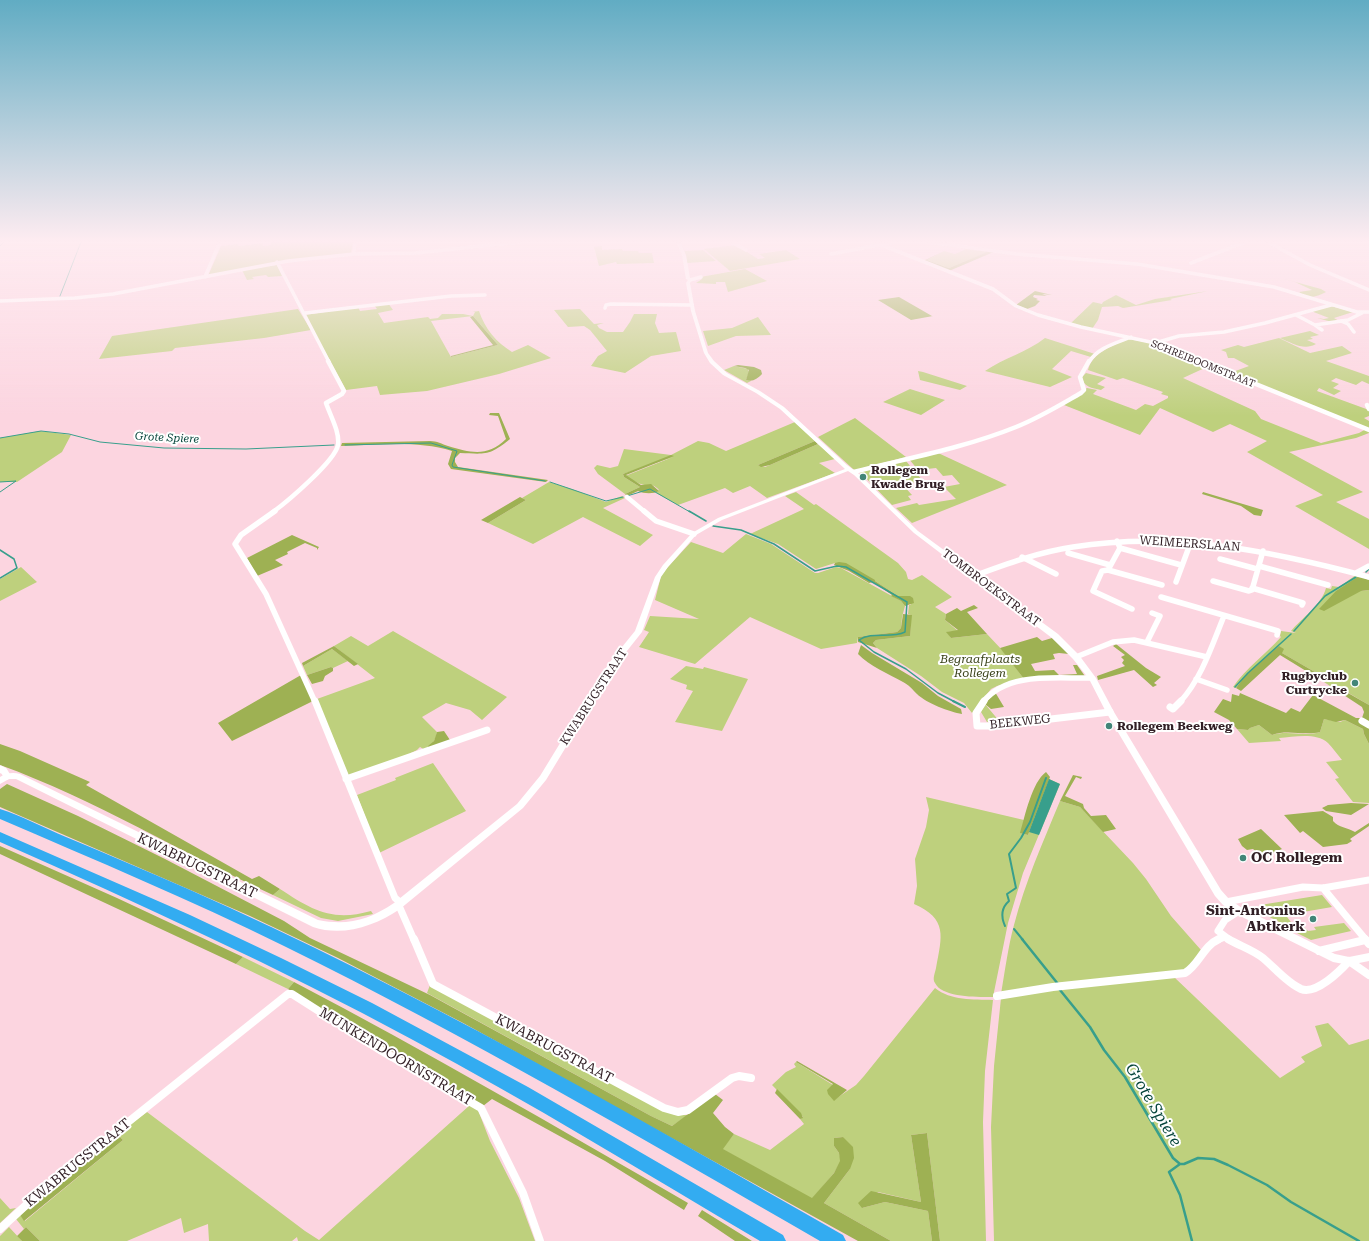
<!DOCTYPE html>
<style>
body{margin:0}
canvas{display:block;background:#fcd5e0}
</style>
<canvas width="1369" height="1241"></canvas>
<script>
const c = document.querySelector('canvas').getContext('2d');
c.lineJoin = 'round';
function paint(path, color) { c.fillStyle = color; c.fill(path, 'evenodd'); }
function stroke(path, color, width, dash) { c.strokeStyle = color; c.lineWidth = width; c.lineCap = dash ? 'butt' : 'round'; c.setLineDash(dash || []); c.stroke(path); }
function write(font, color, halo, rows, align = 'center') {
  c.font = font + ' "Roboto Serif",serif'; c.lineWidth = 4; c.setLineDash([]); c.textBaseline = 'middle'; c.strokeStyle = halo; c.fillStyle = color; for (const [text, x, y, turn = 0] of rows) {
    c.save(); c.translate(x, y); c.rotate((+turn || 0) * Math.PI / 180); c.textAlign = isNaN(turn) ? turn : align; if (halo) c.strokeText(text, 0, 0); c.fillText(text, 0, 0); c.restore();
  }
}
const green = new Path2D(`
 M271,242H353L351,254L290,260L208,276L221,246L237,244L239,246L263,243V246L271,245Z
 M736,245L758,259L765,258L759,254L786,250L800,259L730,271L704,249Z
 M602,246V250L622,249L623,251H638L639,253H652L654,263L617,264L616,262L599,266L594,247Z
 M966,249L988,252L949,268L927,260L944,251L955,254Z
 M703,250L716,261L687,263L684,251Z
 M277,265L282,276L268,277L266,275L252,277L254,279L247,280L242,270Z
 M745,269L767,281L728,292L725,282H716V284L696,283L702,279L701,277L706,276Z
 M1277,277L1321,289L1326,292C1316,297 1308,300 1299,292L1312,290L1295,282Z
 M1208,291L1170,299L1172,300L1123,308L1118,306L1102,307L1098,320L1092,329L1070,324L1093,302L1102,304L1103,302L1116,295L1136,305L1155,299Z
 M388,303L393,310L378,313L384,323L428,317L430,319L438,318L442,314H463L473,316L475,312H472L479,311C485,329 496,342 512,352L528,345L551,358L499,374L427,391L380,395L377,386L346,390L305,315L358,307L360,311L377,309L374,305ZM473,316L498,345L451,357L431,321Z
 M1331,306L1353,312L1334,318L1339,321L1332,322L1317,318L1324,319L1329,318L1311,311Z
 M298,309L311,330L264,338L175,348L172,351L99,359L112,336Z
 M580,309L594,324L604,323L597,325L599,328L607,332H623L630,322L634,314H657L655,323L659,333L676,332L681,351L651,356L625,373L591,366L598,356L607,351L590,330L584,326L568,327L554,310Z
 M758,317L771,335L736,336L708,346L703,331L732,328Z
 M1310,331L1319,335L1310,337L1313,339L1307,340L1316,344C1304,351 1292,343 1280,338Z
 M1045,338L1095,354L1091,357L1071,351L1052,369L1072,377L1050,387L985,371C1004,358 1027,352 1045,338Z
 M1279,338L1310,353L1342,346L1352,353L1326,361L1369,376V384L1362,381L1356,385L1336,378L1331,381L1339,384L1333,388L1341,391L1334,395L1319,388L1317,391L1369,410V416L1364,418L1369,421V429L1230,373L1249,366L1234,358H1228L1226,352L1221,350L1238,345L1244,347Z
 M1128,339L1151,343L1209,366L1183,378L1255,411L1261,419L1321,443L1359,433L1366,429L1369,431V433L1356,438L1289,452L1363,492L1336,502L1369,519V549L1295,506L1323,495L1247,452L1267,441L1230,424L1213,432L1160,408L1140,435L1064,405L1087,388L1097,390L1093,394L1136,410L1145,404L1153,406L1168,398V396L1161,394L1163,392L1123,378L1117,380L1088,370C1092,353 1113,345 1128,339Z
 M734,366L748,369L749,372L746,380L751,381L747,383L724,370Z
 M918,371L923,372L967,386L960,390L920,380Z
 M1086,373L1106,378L1097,384L1105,387L1101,390C1092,388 1083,387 1082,377Z
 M910,389L945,400L921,415L883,402Z
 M855,418L906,457L855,470L853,469L818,437Z
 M795,422L815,441L758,465L765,467L770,465L818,444L835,459L819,463L835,473L767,498L750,486L733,493L725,488L678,505L656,493L659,490C651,482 649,487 641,484C636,483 630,478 625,476L673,457L623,474L624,477L640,487L625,494L598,474L594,468L597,465L610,468L618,466L624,449L671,455L698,441L709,443L726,451Z
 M40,431L71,435L62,452L17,482H0V438Z
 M936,452L1007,485L912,523L896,508L917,503L919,505L956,499L944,487L960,484L952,475L943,476L936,468L918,470L909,459Z
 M906,461L923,481L902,484L912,495L908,496L911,500L892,505L860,472Z
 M549,482L572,489L606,502L622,496L625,498L603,508L653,535L640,546L583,517L533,544L488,523L526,500L522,498Z
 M796,492L814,505L816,504L898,563L906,572L908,579L912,580L922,575L952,597L935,607L946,614L945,620L958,631L947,632L951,638L987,634L1003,651L1024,679L997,686L991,689L972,713L964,703L942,692L921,676L877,648L873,643L876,640L910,636L911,615L908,614L909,605H911L904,596H898L875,581L835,563L816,569L778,544L750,534L804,509L785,496Z
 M746,534L771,544L815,573H818L836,567L841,568L901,601L905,606L902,617L901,628L897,632L858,637L857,643L821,649L750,617L695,664L639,647L649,632L644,630L650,616L699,619L655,600L661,576L666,569L691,542L723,553Z
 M21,567L37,582L0,601V579Z
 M1356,575L1359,576L1361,591L1369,590V705L1335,685L1330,686L1324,682L1327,679L1282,653L1248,672L1236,688L1233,687C1246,668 1266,654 1281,637L1280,636L1281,631L1296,633L1291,631C1301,619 1322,604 1326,588L1331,589L1332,586L1339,587Z
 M393,631L507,697L482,720L470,710L446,703L422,717L437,732C436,739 431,748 425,750L420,747L417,750L411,753L412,754L349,777L317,699L375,678L334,646L351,636L368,646Z
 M332,649L348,661L333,668L331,667L307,675L303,666Z
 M686,666L703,669L704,667L748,679L722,731L675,722L693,691L686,689L687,685L670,679Z
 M985,704L1000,722H987L981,712Z
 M1324,719L1340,722L1345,720L1363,729L1364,734L1369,744V803L1353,802L1335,779L1339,778L1326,762L1342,760C1337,754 1333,748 1328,743C1316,732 1294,737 1279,738L1281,741L1249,743L1237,729L1248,730L1250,728L1259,725L1272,735C1288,730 1304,737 1320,732Z
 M433,763L466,811L379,853L357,795L396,780L395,778Z
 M1049,779L1060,784L1023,873L1008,923L993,997C979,997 942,998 935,983C932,979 935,973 936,968C942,936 948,919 914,904L917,886L915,859L926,827L929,810L926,797L1024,820L1021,833L1028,835Z
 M1060,801L1080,807L1133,863L1146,879L1171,916L1201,950L1189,967L1183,971L1001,994C1005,971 1008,947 1014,925C1025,882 1043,842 1060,801Z
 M280,889C312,910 332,922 371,911L373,914L338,921L321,918L273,895Z
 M1322,895L1332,907L1303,912L1301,909L1284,913L1294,926L1301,924L1308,931L1316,930L1314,927L1344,923L1351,931L1311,940L1291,930L1289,927L1256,910L1262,908L1260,905Z
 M243,957L294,982L288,989L236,964Z
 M1174,977L1280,1078L1305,1062L1301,1057L1322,1046L1315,1026L1328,1023L1349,1045L1369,1039V1241H994L991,1127L994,1066L1001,998L1015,994Z
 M430,985L675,1115H688L672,1126L651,1116L427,993Z
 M935,988C951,1001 973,999 993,1000L985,1071L983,1122L986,1241H940L927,1133L911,1135L921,1202L878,1192L862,1208L885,1202L928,1211L932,1241H891L824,1203L850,1169L843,1137L834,1138V1146L839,1153L841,1161L834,1173L812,1199L722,1149L734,1134L770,1150L804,1124L800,1119L803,1117L772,1085L786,1072L796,1067L794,1064L796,1062L833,1085L834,1100L856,1085L864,1076Z
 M470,1105L478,1110L490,1141L519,1198L535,1241H298L297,1237L292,1241H209L208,1224L184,1233L181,1218L127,1241H40L26,1227L24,1229L16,1219L20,1215L25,1221L123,1140L117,1134L147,1112L305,1231L319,1240Z
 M0,1198L10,1209L16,1208L0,1223Z
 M9,1227L22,1241H0V1236Z`);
const forest = new Path2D(`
 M954,247L996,251L949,271L923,261L944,251L927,260L949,268L987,252Z
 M1035,291L1052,295L1042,294L1047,296L1034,295L1033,297L1038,299L1036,300L1040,301L1035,306L1027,309L1016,305Z
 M899,297L932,316H933L911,320L878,300Z
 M473,316L498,345L451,357V356L493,345L470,317Z
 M738,365L754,367L761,370L762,374C757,379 753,382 746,380L749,370L745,368L734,366Z
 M490,413H499L510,439C489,456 486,454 460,453L455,458V462L458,467L548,480L546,482L451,469L448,464L452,451C417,440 377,445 341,446L342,443L430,441C437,441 442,444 448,446C471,453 488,457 506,439L498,416L489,415Z
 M815,441L818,444L770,465L761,467L758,465Z
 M671,455L674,456L626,475L641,485L651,484L659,491C654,494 644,494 638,491L627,496L625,494L640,487L624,477L623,474Z
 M1203,492L1263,510L1261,516L1254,515L1241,506L1202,494Z
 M520,497L526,500L488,523L481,520Z
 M292,535L319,547L317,550V548L305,543L287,552L288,554L275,560L283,565L257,576L247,558Z
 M839,562L846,563L875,580V581L898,596H910L913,598L914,603L905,606L901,601L891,596L892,595L873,582L869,583L849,571L834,565L835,563Z
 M1359,576L1369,580V590L1361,591L1324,611L1319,609L1336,591Z
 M974,605L978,608L967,612L987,634L951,638L946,632L958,630L945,620L946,614L957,608L961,611Z
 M903,614L912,615L910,636L876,640L873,643L877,648L858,642V637L897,632L901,628Z
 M1037,637L1042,641L1052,638L1069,654L1059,653L1053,654L1055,659L1031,664L1035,671L1054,670L1059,675L1077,674L1073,665H1077L1087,679H1024L1000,648Z
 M1116,644L1146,668L1161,677L1154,683L1157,685L1153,687L1134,670L1098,680L1097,676L1125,666L1122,663L1124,660L1121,657L1125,655L1113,646Z
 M861,645L872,653L922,683L938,696L961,709L962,714C950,712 926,703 917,694C912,689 909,685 903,682C889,674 869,666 858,654Z
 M334,646L358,664L354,666L332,649L303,666L302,663Z
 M1279,646L1284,649L1282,653L1327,679L1324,682L1280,655L1241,691L1236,688L1247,673Z
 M331,667L333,668V671L325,676L323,681L312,684L307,675Z
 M301,675L313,701L232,741L218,723Z
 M1334,685L1369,705V744L1364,734L1363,729L1345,720L1336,722L1324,719L1320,732C1304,736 1288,729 1272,735L1259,725L1250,728L1248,730L1237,729L1229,720L1214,712L1223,699L1231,702L1232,694L1239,696L1240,693L1286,713L1291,708L1300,712L1313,695L1356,718H1362L1364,712L1362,707L1330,686Z
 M995,692L1004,707L991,709L985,704Z
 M444,731L450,740L429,749L428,746L434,741L437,732Z
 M0,744L20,751L90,782L86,785L252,879L259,876L280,889L273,895C182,853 94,799 0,765Z
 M1046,772L1050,777L1028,835L1020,833C1025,816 1032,782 1046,772Z
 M1073,775L1082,777L1081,779L1076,777L1065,796L1083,804L1084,808L1091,816L1106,815L1116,829L1103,832L1080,807L1060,801Z
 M7,784L78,816L165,859L284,921L310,938L430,995L651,1116L672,1126L715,1094L723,1100L713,1113L725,1127L734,1134L723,1149L812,1198L834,1173L840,1161L839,1153L834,1146V1138L843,1137L853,1147L854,1158L850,1169L824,1203L891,1241H858L465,1024L338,958L250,916L0,807V789Z
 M1351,803L1369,804L1351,815L1326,811L1322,808L1328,805Z
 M1323,811L1333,817V821C1339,828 1347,827 1355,832L1369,823V826L1350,839L1352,841L1347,844L1323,847L1303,831L1300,833L1284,815Z
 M1261,829L1282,849L1262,857L1253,849L1247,850L1242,846L1238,839Z
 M0,846L117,898L243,957L236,964L0,854Z
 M294,982C428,1052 558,1128 688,1203L684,1210L605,1161L492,1099L483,1106L288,989Z
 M797,1061L847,1090L834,1101L828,1094L827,1090L833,1084L796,1062Z
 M777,1089L801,1113L803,1118L800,1119L775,1093Z
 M927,1133L940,1241H932L928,1211L885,1202L862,1208L858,1203L871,1191L921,1202L911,1135Z
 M117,1134L123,1140L24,1221L20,1215Z
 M702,1210L752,1241H735L698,1216Z
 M26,1227L40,1241H22L17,1236Z`);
const water = new Path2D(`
 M1049,779L1060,784L1039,835L1029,832Z`);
const streamFar3 = new Path2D(`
 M0,246L4,242
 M60,296L81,242
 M0,438L41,431L69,434L100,442L164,448L246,449L334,445
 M345,445L431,443L457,451L452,465L453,467L545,481
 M0,482L16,481L0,492
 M550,482L606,501L623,497
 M627,496L650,489L690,512`);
const streamFar2 = new Path2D(`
 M689,511L706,521
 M713,526L741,530L774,544L815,571L837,566L846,567L907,602L905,632C891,639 872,631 859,640L874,652L906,669L938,693L955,702
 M0,550L14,559L17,568L0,578
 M1366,572L1369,569
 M1294,631L1325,596L1356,577
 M1235,687L1248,673L1291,634`);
const streamFar1 = new Path2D(`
 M953,701L965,707
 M1005,926C1001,917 1001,908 1009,901L1007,894L1016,888L1009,854L1021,838L1030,822L1046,778
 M1014,929L1023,940`);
const stream = new Path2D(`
 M1022,939L1058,984
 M1060,990L1090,1027L1104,1050L1125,1077L1173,1158L1180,1164H1184L1198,1158L1214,1159L1228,1165L1267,1185L1291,1202L1359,1241
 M1180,1164L1169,1172L1180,1195L1192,1241`);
const minorFar4 = new Path2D(`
 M731,242L746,250
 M874,242L993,289L1016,306L1038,315L1081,327L1155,343L1201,362
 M928,242L1017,254L1137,264L1274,287L1357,312H1369
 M1268,242L1310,265L1369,290
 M354,254L355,242
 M831,254L890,243
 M277,262L329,362
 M1191,263L1245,242
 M205,277L220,242
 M690,280L701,277
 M0,301L75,298L113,294L288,261L354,254L416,253L519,242
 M605,308L606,305L611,304L692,305
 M305,313L451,296L485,295
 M1296,315L1315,325L1348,320L1362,313
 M1341,321L1348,324L1354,332
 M1315,325L1322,330
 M1155,343L1179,336L1224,332L1265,323L1331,305
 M1089,362C1097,348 1116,343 1131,337`);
const minorFar3 = new Path2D(`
 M1199,361L1369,430
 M1367,405L1369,409
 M854,472C908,458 964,448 1016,427C1039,418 1060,405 1081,393L1084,390L1080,377L1089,361
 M627,497L645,512
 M273,512C288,501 335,461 338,445C340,432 330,415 326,403L342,394L344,391L328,361`);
const minorFar2 = new Path2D(`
 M275,511L241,535L235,544L266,594L315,702
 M644,511L656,521L694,534
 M1117,541L1120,548L1108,570L1162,585
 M1120,548L1181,565
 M1068,553L1110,565
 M1022,557L1056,574
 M1220,559L1257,569
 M1259,566L1328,585
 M1108,570L1102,571L1093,591L1132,609
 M1356,573L1369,566
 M974,576C1006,564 1039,552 1073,547C1174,531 1272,551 1369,577
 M1213,581L1249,591L1252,590L1263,551
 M1176,582L1189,547
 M1252,588L1303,603L1302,605
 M1161,597L1278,631L1277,635
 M1147,642L1160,616L1152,613
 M1076,657L1113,642L1134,640L1207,657
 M1196,679L1227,690
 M983,702C1008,671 1057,679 1092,678
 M1180,702C1202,678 1212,645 1224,616`);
const minorFar1 = new Path2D(`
 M315,701L395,898L401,903
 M984,701L976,713L977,726H992L1110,712
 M1170,707L1173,709L1181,701
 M1362,721L1369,725
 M0,769L4,771L7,776
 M346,779L487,730
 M1323,888L1366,940
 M1226,902L1303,887L1323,888L1369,880
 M397,906L400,908L414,940
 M1217,940L1225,937
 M1230,940L1218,931L1225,920L1239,911
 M1363,940H1365`);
const minor = new Path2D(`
 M414,939L433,984L664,1108L678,1112L688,1110L732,1078L739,1076L751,1078
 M1228,939C1240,946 1253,950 1263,958C1275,968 1287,983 1301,989C1316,995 1340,971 1349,961L1369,975
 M1365,939L1369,944
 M1319,951L1365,940
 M997,996L1053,987L1185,973C1199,965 1203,946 1219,939
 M0,1229L37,1195L288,994H292L380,1050L481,1108L523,1193L540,1241`);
const tertiary = new Path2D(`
 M676,242H680L686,255L690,278L692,280L690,283L695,311L708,353L714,361L727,373L760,391L784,407L847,465L858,473L918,531L1058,634L1079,655L1096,678L1114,712L1221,890L1229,899L1242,908L1335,954L1349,957L1369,953V961L1349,965L1333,962L1236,914L1223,905L1215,896L1106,712L1089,679L1073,659L1052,638L914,533L854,475L848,471L722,520L696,535L668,567L661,577L642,632L615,666L546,780L523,808L400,909C375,926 343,937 313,927L16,779H9L0,784V777C6,773 13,772 20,774L318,920C347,926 369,920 394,903L517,804L540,776L609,663L635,631L655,577L663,565L692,533L718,518L845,469L780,409L756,393L723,375L710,363L704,353L691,311L686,283L688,280L686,279L682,255Z`);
const motorway = new Path2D(`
 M0,809C22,816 44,828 66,837C107,854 147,871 188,889C414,989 629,1113 843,1235L846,1241H820C643,1139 467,1036 284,946C191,900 95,860 0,819Z
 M0,832L190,915L281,958L372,1003L528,1087L783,1235L786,1241H760C645,1173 531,1103 413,1040C278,967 140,904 0,842Z`);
const markers = [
 [863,477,4,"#428578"],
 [1355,683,4,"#428578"],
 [1109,726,4,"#428578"],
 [1243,858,4,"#428578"],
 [1313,919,4,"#428578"]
];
const farStreetnames = [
 ["SCHREIBOOMSTRAAT",1203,364,22]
];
const farWaternames = [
 ["Grote Spiere",167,438,3]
];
const poiNames = [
 ["Rollegem",871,470],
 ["Kwade Brug",871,484],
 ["Rugbyclub",1347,676,"right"],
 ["Curtrycke",1347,690,"right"],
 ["Rollegem Beekweg",1117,726]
];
const streetNames = [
 ["WEIMEERSLAAN",1190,544,4],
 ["TOMBROEKSTRAAT",991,588,37],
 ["KWABRUGSTRAAT",594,697,-57],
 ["BEEKWEG",1020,722,-6]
];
const parkNames = [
 ["Begraafplaats",980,659],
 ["Rollegem",980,673]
];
const nearPoinames = [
 ["OC Rollegem",1251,858],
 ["Sint-Antonius",1305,911,"right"],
 ["Abtkerk",1305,927,"right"]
];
const nearStreetnames = [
 ["KWABRUGSTRAAT",197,866,26],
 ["KWABRUGSTRAAT",554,1049,28],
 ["MUNKENDOORNSTRAAT",396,1057,31],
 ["KWABRUGSTRAAT",78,1163,-39]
];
const nearWaternames = [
 ["Grote Spiere",1153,1105,59]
];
paint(green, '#bed07d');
paint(forest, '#9eb153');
paint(water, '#389f8c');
stroke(streamFar3, '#389f8c', 1);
stroke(streamFar2, '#389f8c', 1.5);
stroke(streamFar1, '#389f8c', 2);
stroke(stream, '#389f8c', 2.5);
stroke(minorFar4, '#fff', 3.5);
stroke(minorFar3, '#fff', 4.5);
stroke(minorFar2, '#fff', 5.5);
stroke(minorFar1, '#fff', 7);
stroke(minor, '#fff', 8);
paint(tertiary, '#fff');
paint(motorway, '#33acf1');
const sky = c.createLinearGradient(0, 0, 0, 416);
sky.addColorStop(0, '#61acc3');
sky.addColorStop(0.58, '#feecf1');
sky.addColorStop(1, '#feecf100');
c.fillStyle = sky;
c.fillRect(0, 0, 1369, 416);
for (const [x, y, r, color] of markers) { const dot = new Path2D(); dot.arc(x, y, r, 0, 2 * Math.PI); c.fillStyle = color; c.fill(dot); stroke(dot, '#fff', 1.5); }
write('10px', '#311f25', '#fff', farStreetnames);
write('italic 11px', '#06453b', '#fff', farWaternames);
write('bold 12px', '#311f25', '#fff', poiNames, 'left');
write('12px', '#311f25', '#fff', streetNames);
write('italic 12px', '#3a421a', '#fff', parkNames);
write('bold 14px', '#311f25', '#fff', nearPoinames, 'left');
write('14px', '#311f25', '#fff', nearStreetnames);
write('italic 16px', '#06453b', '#fff', nearWaternames);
</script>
